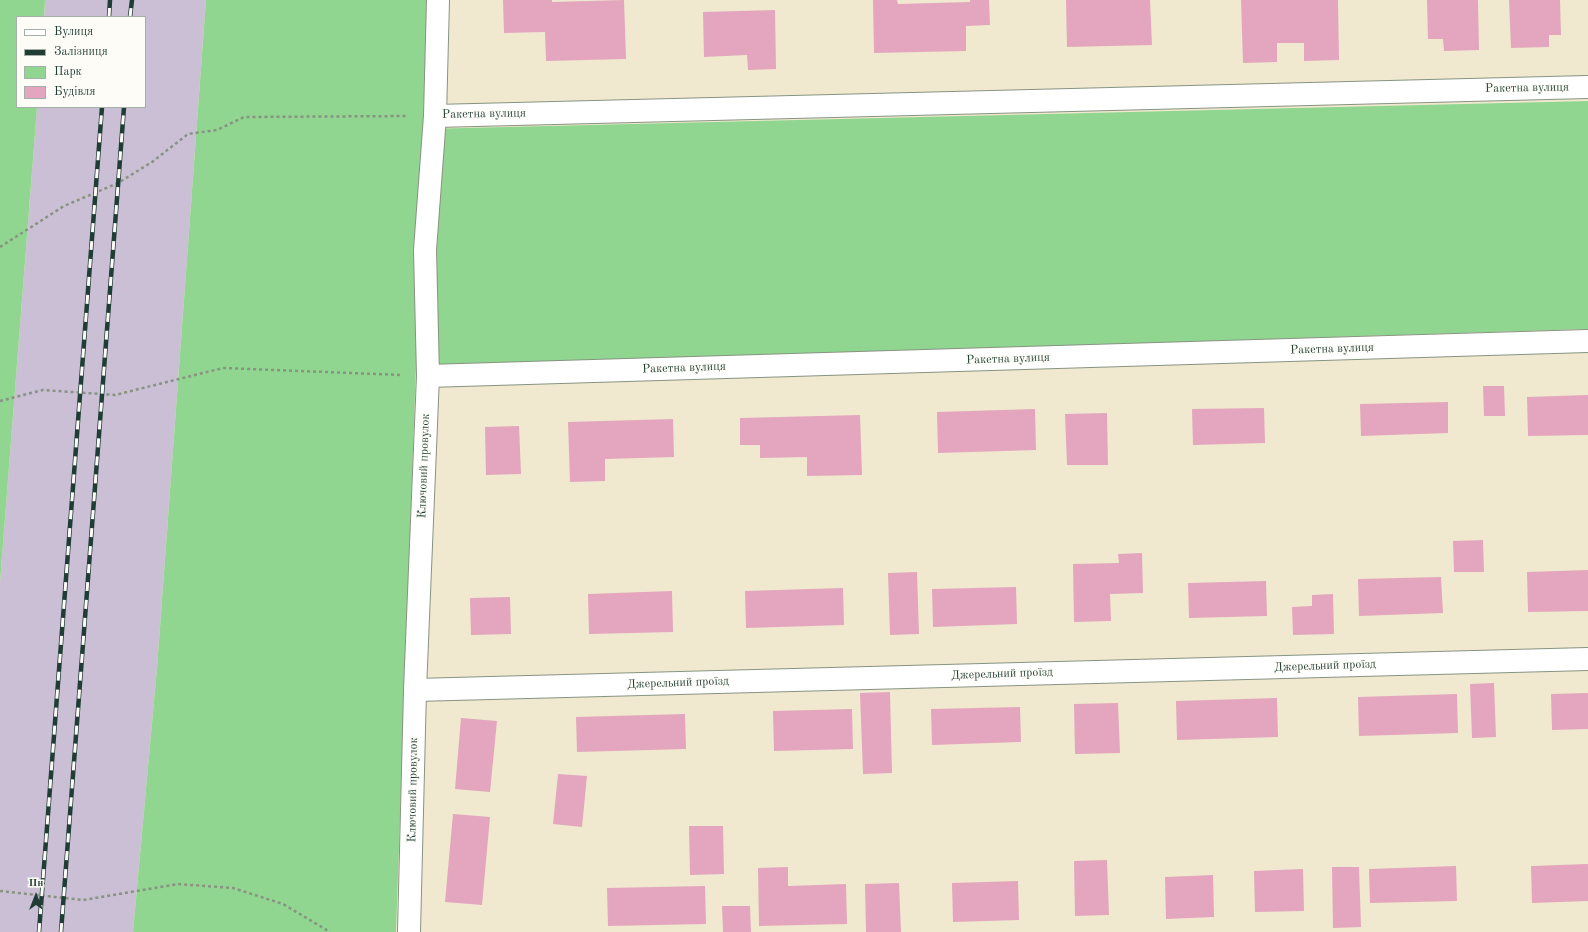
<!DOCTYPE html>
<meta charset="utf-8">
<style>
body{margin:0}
#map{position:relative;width:1588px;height:932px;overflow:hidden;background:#f0e9cf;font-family:"Old Standard TT",serif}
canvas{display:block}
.legend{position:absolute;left:16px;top:16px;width:130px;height:92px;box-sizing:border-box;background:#fdfcf7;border:1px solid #a4b0a9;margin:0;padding:5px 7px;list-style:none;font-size:12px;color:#1f3d34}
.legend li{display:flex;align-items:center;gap:8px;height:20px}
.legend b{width:20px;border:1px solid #a4b0a9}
.north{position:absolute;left:16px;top:876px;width:40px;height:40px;-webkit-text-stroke:3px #fdfcf7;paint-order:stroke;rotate:0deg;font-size:11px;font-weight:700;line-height:16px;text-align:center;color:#1f3d34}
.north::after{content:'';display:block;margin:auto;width:14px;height:18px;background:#1f3d34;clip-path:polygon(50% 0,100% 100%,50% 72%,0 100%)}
</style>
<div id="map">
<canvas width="1588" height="932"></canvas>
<ul class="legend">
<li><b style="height:5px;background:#fff"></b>Вулиця</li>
<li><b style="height:5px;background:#1f3d34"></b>Залізниця</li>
<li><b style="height:11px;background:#90d690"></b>Парк</li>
<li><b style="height:11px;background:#e3a6be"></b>Будівля</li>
</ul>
<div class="north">Пн</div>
</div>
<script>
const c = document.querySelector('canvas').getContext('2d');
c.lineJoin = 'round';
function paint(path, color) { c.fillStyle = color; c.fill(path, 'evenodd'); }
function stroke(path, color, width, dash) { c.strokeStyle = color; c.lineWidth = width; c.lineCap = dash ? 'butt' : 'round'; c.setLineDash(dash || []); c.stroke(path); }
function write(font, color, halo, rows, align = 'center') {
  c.font = font + ' "Old Standard TT",serif'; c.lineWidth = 3; c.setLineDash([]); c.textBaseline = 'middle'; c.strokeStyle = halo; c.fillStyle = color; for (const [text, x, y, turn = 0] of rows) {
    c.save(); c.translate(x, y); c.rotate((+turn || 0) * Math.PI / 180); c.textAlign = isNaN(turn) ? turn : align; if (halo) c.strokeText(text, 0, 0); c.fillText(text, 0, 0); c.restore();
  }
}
const industrial = new Path2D(`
 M45,0H206L157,668L133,932H0V582L37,107H145V17H44Z`);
const green = new Path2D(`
 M0,0H45L44,17H17V107H37L0,582Z
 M206,0H427L423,129L1588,101V329L416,366L396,932H133L157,668Z`);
const building = new Path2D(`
 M503,0H552V2L624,0L626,59L546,61L545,32L504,33Z
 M873,0H897L898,4L970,2V0H989L990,25L966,26V51L874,53Z
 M1066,0H1150L1152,45L1067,47Z
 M1241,0H1338L1339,60L1304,61V43H1277V62L1243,63Z
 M1427,0H1478L1479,50L1444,51L1443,39H1428Z
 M1509,0H1560L1561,35H1549V47L1511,48Z
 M775,10L776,69L748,70L747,55L704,57L703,12Z
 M1483,386H1504L1505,416H1484Z
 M1588,395V435L1528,436L1527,397Z
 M1448,402V433L1361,436L1360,404Z
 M1264,408L1265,443L1193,445L1192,409Z
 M1035,409L1036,450L938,453L937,412Z
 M1107,413L1108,465H1067L1065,414Z
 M860,415L862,475L807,476V457L760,458V445H740V418Z
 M673,419L674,457L605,459V481L570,482L568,422Z
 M519,426L521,474L486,475L485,427Z
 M1483,540L1484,572H1454L1453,541Z
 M1142,553L1143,593L1110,594L1111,621L1074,622L1073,564L1119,563L1118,554Z
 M1588,570V611L1528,612L1527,572Z
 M917,572L919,634L890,635L888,573Z
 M1441,577L1443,613L1359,616L1358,579Z
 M1266,581L1267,616L1189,618L1188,583Z
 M1016,587L1017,624L933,627L932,589Z
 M843,588L844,625L746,628L745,591Z
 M672,591L673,632L589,634L588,594Z
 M1333,594L1334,634L1293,635L1292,607L1312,606V595Z
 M510,597L511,634L471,635L470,598Z
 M1494,683L1496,737L1472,738L1470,684Z
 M890,692L892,773L863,774L860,693Z
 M1588,693V729L1552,730L1551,694Z
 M1457,694L1458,733L1359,736L1358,697Z
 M1277,698L1278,737L1177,740L1176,701Z
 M1118,703L1120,753L1075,754L1074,704Z
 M1020,707L1021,742L932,745L931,709Z
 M852,709L853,749L774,751L773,711Z
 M685,714L686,749L577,752L576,717Z
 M461,718L497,721L490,792L455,789Z
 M558,774L587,776L582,827L553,824Z
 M453,814L490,817L482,905L445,902Z
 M689,826H723L724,874L690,875Z
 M1107,860L1109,915L1075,916L1074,861Z
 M1588,864V901L1532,903L1531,866Z
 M1456,866L1457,901L1370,903L1369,869Z
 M788,867V886L846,884L847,924L759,926L758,868Z
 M1332,867H1359L1361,927L1333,928Z
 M1303,869L1304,911L1255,912L1254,871Z
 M1213,875L1214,917L1166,919L1165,877Z
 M1018,881L1019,920L953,922L952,883Z
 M899,883L901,932H866L865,884Z
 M705,886L706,924L608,926L607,888Z
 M722,906H750L751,932H723Z`);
const path = new Path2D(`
 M0,247L64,206L118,183L152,162L188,134L217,130L244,117L408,116
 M0,401L43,390L115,395L223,368L402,375
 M0,891L83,900L178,884L233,888L283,904L330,932`);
const minor = new Path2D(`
 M435,116L1588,87
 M428,376L1588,341
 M415,690L1588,659
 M409,932L415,690L428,376L425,250L435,116L438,0`);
const rail = new Path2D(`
 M109,17L110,0
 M130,17L132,0
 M39,932L102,107
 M61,932L124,107`);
const streetNames = [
 ["Ракетна вулиця",1527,88,-1],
 ["Ракетна вулиця",484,114,-1],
 ["Ракетна вулиця",1332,349,-2],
 ["Ракетна вулиця",1008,359,-2],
 ["Ракетна вулиця",684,368,-2],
 ["Ключовий провулок",424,466,-88],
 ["Джерельний проїзд",1325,666,-2],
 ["Джерельний проїзд",1002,674,-2],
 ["Джерельний проїзд",678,683,-2],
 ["Ключовий провулок",413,790,-89]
];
paint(industrial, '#cbbfd5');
paint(green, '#90d690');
paint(building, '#e3a6be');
stroke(minor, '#889382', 24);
stroke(path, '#889382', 2.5, [3, 3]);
stroke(minor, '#fff', 22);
stroke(rail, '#1f3d34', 4.5);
stroke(rail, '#fdfcf7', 3, [9]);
write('12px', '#1f3d34', '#fdfcf7', streetNames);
</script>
